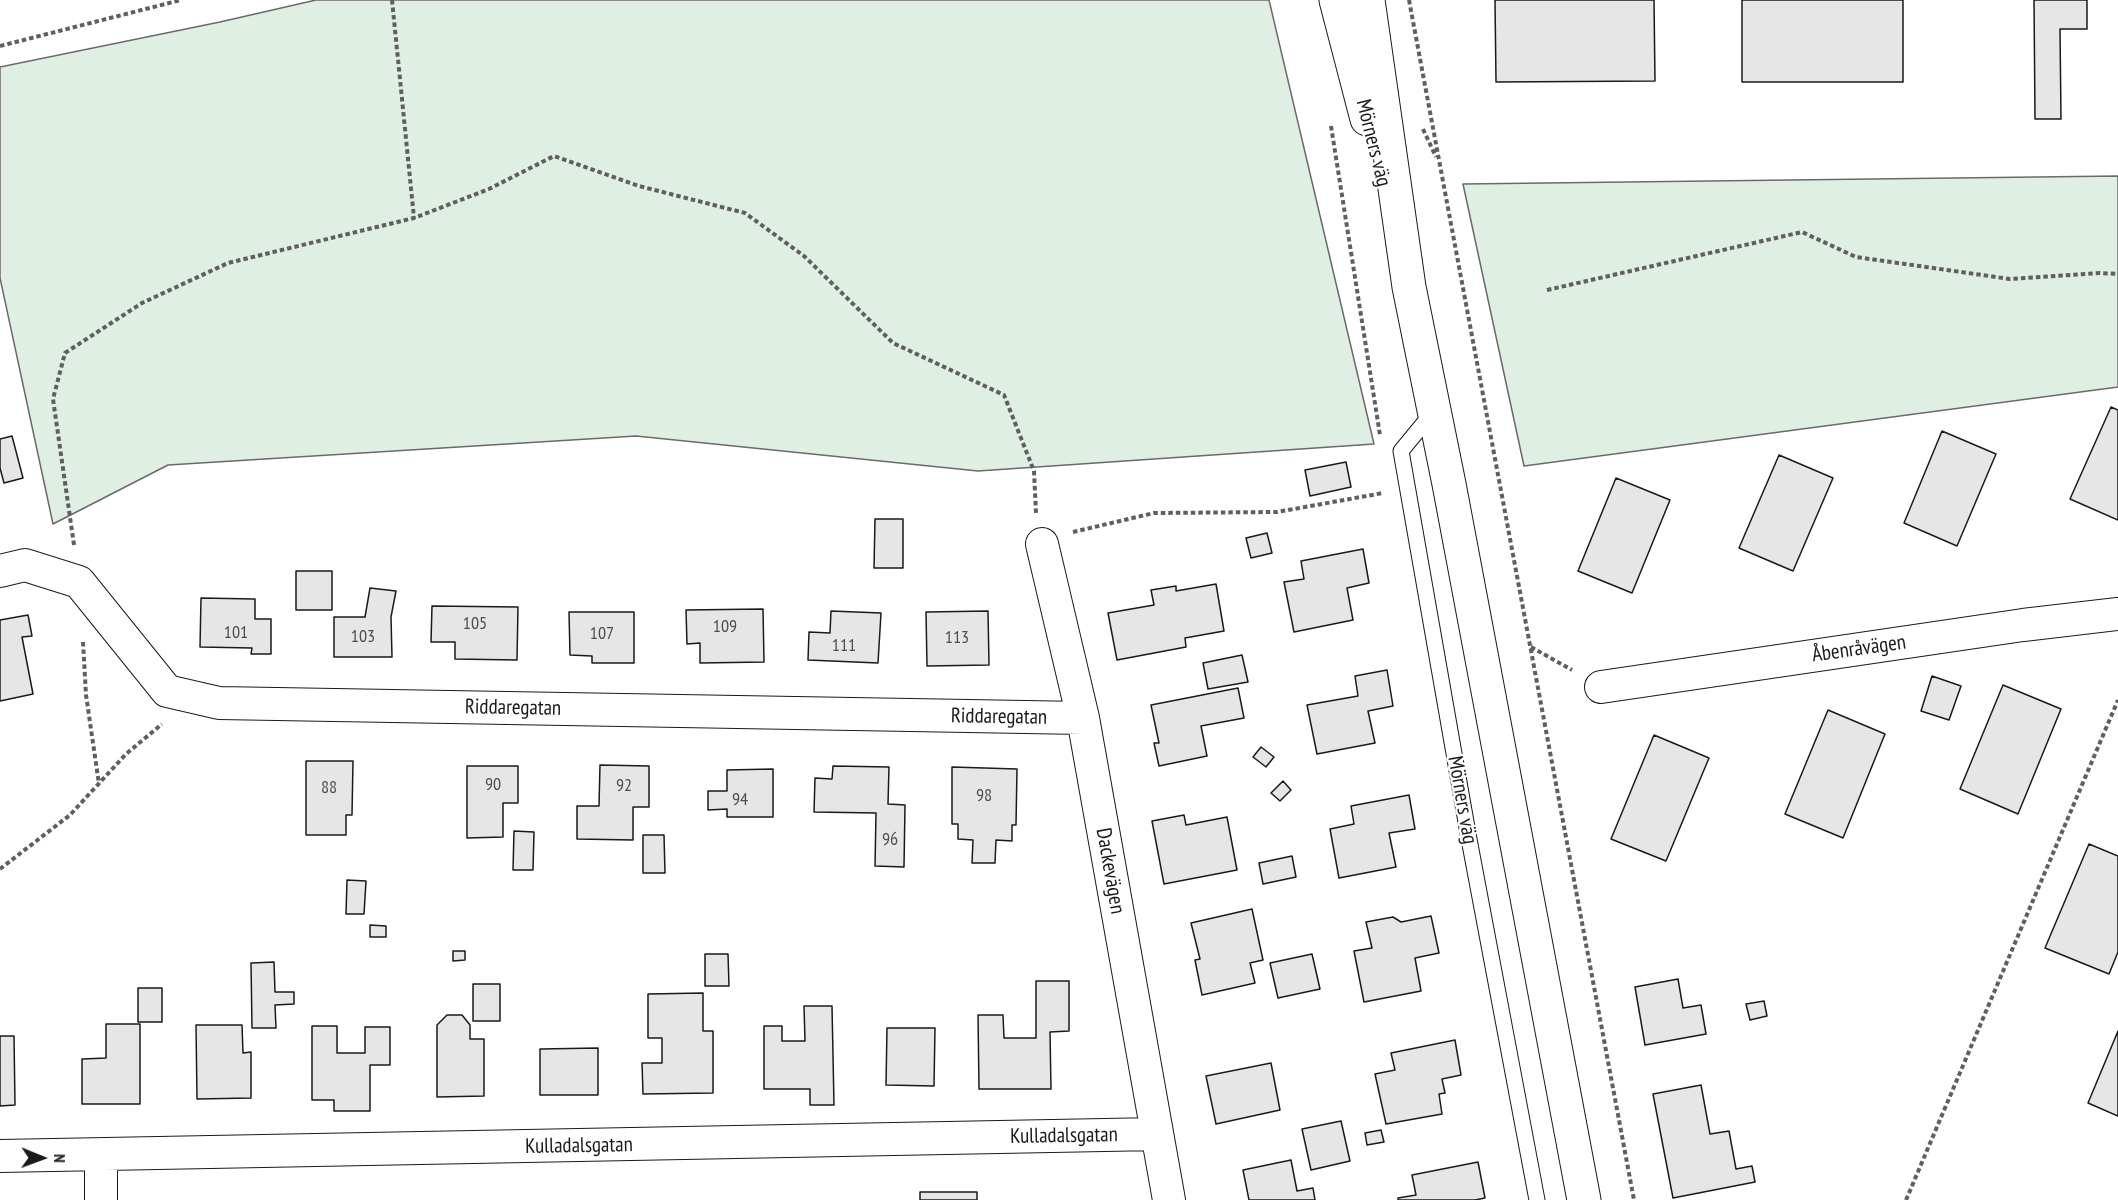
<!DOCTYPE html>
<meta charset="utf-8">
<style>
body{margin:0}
#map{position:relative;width:2118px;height:1200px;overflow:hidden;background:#fff;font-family:"PT Sans Narrow",sans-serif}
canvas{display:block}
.north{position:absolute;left:12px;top:1128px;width:60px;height:60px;-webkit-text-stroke:4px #fff;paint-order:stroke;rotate:91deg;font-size:16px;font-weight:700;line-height:24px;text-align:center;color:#1a1a1a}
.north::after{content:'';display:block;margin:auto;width:21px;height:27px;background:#1a1a1a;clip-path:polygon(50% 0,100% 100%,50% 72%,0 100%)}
</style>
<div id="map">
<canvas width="2118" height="1200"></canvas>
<div class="north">N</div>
</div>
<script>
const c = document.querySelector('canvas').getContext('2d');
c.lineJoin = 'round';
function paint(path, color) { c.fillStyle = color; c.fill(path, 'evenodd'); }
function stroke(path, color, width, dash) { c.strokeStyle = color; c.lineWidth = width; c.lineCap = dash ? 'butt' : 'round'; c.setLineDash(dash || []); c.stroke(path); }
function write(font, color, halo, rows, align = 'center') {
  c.font = font + ' "PT Sans Narrow",sans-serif'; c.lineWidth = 4.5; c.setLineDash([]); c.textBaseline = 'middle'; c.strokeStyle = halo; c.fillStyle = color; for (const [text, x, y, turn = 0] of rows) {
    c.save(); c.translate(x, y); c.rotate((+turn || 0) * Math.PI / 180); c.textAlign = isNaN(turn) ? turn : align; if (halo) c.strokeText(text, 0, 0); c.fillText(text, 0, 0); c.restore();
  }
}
const green = new Path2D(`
 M316,0H1269L1374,444L978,471L636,436L168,465L53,524L0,278V67L220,22Z
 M2118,176V387L1524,466L1463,184Z`);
const building = new Path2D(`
 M1495,0H1654L1655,81L1496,82Z
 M1742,0H1903V82H1742Z
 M2034,0H2087V29H2060L2061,119H2035Z
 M2111,407L2118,410V520L2070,499Z
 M1942,431L1996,454L1957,546L1904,523Z
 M12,436L23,478L4,483L0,468V439Z
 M1779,455L1833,478L1793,571L1739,548Z
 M1346,462L1351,487L1310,496L1305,470Z
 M1616,478L1670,500L1632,593L1578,571Z
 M875,519H903V568H874Z
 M1267,533L1272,553L1251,558L1246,538Z
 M1363,549L1369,583L1347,588L1353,620L1294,632L1284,582L1304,579L1301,561Z
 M296,571H332V610H296Z
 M1216,584L1224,631L1185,638L1186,647L1117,660L1108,613L1154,605L1151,590L1176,586V591Z
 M370,588L396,591L391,617L392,657H334V617H365Z
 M201,598L255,599V619H271V654H251L252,648L200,647Z
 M432,606L518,607L517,660L455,659V642H431Z
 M763,609L764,662L700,663V643L687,644L686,610Z
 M831,611L881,613L878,663L808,660L809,632L830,633Z
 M988,611L989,665L927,666L926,612Z
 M569,612H634V663H592V656L570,655Z
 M28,615L32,636L22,637L33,694L0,701V620Z
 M1242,655L1248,682L1208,689L1203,663Z
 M1387,670L1393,706L1368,711L1375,743L1317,754L1307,705L1358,696L1355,676Z
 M1932,676L1961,686L1949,720L1921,711Z
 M2003,685L2061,709L2018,814L1960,789Z
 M1238,688L1244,718L1201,726L1207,756L1159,766L1154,743H1159L1151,705Z
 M1828,710L1885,734L1843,838L1785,814Z
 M1654,735L1709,758L1666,861L1611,839Z
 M1261,747L1274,757L1266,767L1253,757Z
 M306,761H353L352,815H346V835H306Z
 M600,765L649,766V807H633V840L577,839V806H599Z
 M467,766H518V803H503V837L467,838Z
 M833,766L889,767L888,804L905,805L904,867L875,866L876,813L814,812L815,778L832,779Z
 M952,767L1017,769L1016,825H1012V841L996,840L995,863H972L973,840L958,839V824H952Z
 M773,769V817H727V809L708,810V791H727V770Z
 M1283,781L1291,790L1280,801L1271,793Z
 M1409,795L1415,829L1389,833L1396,867L1339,878L1330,829L1354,824L1351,806Z
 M1184,815L1186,825L1227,817L1237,870L1164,884L1152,821Z
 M514,831L534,832L533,870H513Z
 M643,835H664L665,873H643Z
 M2089,844L2118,856V952L2109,974L2045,948Z
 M1292,856L1296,877L1263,884L1259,863Z
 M347,880L366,881L364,914H346Z
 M1252,909L1263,960L1250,963L1255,983L1202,995L1195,960L1200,959L1191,923Z
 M1431,916L1439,953L1415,958L1421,991L1364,1002L1354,951L1372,948L1366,922L1393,917L1401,922Z
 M370,925L386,926V937H370Z
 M453,951H465V960L453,961Z
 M705,954H728L729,986H705Z
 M1312,954L1320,989L1278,998L1270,963Z
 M274,962L275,992H294V1004L275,1005L276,1028H252L251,963Z
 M1678,979L1683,1008L1701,1005L1706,1034L1645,1045L1635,987Z
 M1036,981H1069V1031L1050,1032L1051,1089H979L978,1015H1003L1004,1038H1036Z
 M473,984H500V1021H473Z
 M138,988H162V1022H138Z
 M703,993V1031H713V1093L643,1094L642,1063H662V1038H648V994Z
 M1764,1001L1767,1016L1750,1020L1746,1004Z
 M804,1006H832L834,1105H810V1089H764V1026H782V1041H805Z
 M447,1015H462L470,1025V1039H484V1096L437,1097V1025Z
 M106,1024H140V1104H82V1059L106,1058Z
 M196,1025H242L243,1053L251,1052V1098L197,1099Z
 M312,1026H337V1053H365V1027H390V1065H370V1111H334V1100H312Z
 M887,1028H935L934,1086L886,1085Z
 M2118,1031V1116L2088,1103Z
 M0,1036H14L15,1105L0,1106Z
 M1455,1040L1461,1075L1442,1079L1445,1093L1439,1094L1442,1114L1386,1124L1375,1074L1395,1070L1391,1053Z
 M598,1048V1095H540V1049Z
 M1271,1063L1280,1110L1216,1124L1206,1076Z
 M1701,1085L1710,1134L1729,1131L1736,1169L1752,1166L1755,1182L1673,1198L1653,1094Z
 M1341,1121L1350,1161L1311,1170L1302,1129Z
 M1381,1130L1384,1142L1367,1145L1365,1133Z
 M1291,1160L1297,1191L1313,1188L1315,1200H1249L1243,1170Z
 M1478,1162L1485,1198L1475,1200H1398V1198L1416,1195L1412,1175Z
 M920,1192H977V1200H920Z`);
const path = new Path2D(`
 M392,0L414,218
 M1409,0L1634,1200
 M0,46L181,0
 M1331,126L1380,435
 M1423,129L1436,157
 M1547,290L1802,232L1856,257L2010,279L2100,273L2118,274
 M1073,532L1154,513L1277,512L1383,493
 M74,545L53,399L65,353L142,303L228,263L414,218L489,189L554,156L639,186L745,213L804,256L893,343L1004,395L1034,471L1036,513
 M83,642L86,695L99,784
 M1531,647L1572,670
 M0,869L70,815L126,754L162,724
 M1906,1200L2118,700`);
const service = new Path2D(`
 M1434,411L1401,451L1469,839L1537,1200`);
const minor = new Path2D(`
 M1042,544L1083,718L1169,1200
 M0,571L25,565L79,582L167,691L219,703L1083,718
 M1601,687L2023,625L2118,614
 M0,1156L1157,1134
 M101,1200V1155`);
const secondary = new Path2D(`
 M1336,0L1367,119
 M1368,0L1409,287L1449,484L1584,1200`);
const numberNames = [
 ["105",475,624],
 ["109",725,627],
 ["101",236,633],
 ["107",602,634],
 ["103",363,637],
 ["113",957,638],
 ["111",844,646],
 ["90",493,785],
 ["92",624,786],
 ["88",329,788],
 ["98",984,796],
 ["94",740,800],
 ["96",890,840]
];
const streetNames = [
 ["Mörners väg",1373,143,76],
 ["Åbenråvägen",1859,649,-8],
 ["Riddaregatan",513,708,1],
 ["Riddaregatan",999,717,1],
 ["Mörners väg",1462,800,80],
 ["Dackevägen",1110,871,80],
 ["Kulladalsgatan",1064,1136,-1],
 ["Kulladalsgatan",579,1146,-1]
];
paint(green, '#e0efe3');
stroke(green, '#6a6a6a', 1.5);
paint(building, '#e6e6e6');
stroke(building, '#1a1a1a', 1.5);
stroke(service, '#1a1a1a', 17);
stroke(minor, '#1a1a1a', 34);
stroke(secondary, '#1a1a1a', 35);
stroke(path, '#5f5f5f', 4, [4.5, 3]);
stroke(service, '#fff', 15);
stroke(minor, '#fff', 32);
stroke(secondary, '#fff', 33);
write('18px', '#4d4d4d', null, numberNames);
write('21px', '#1a1a1a', '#fff', streetNames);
</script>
